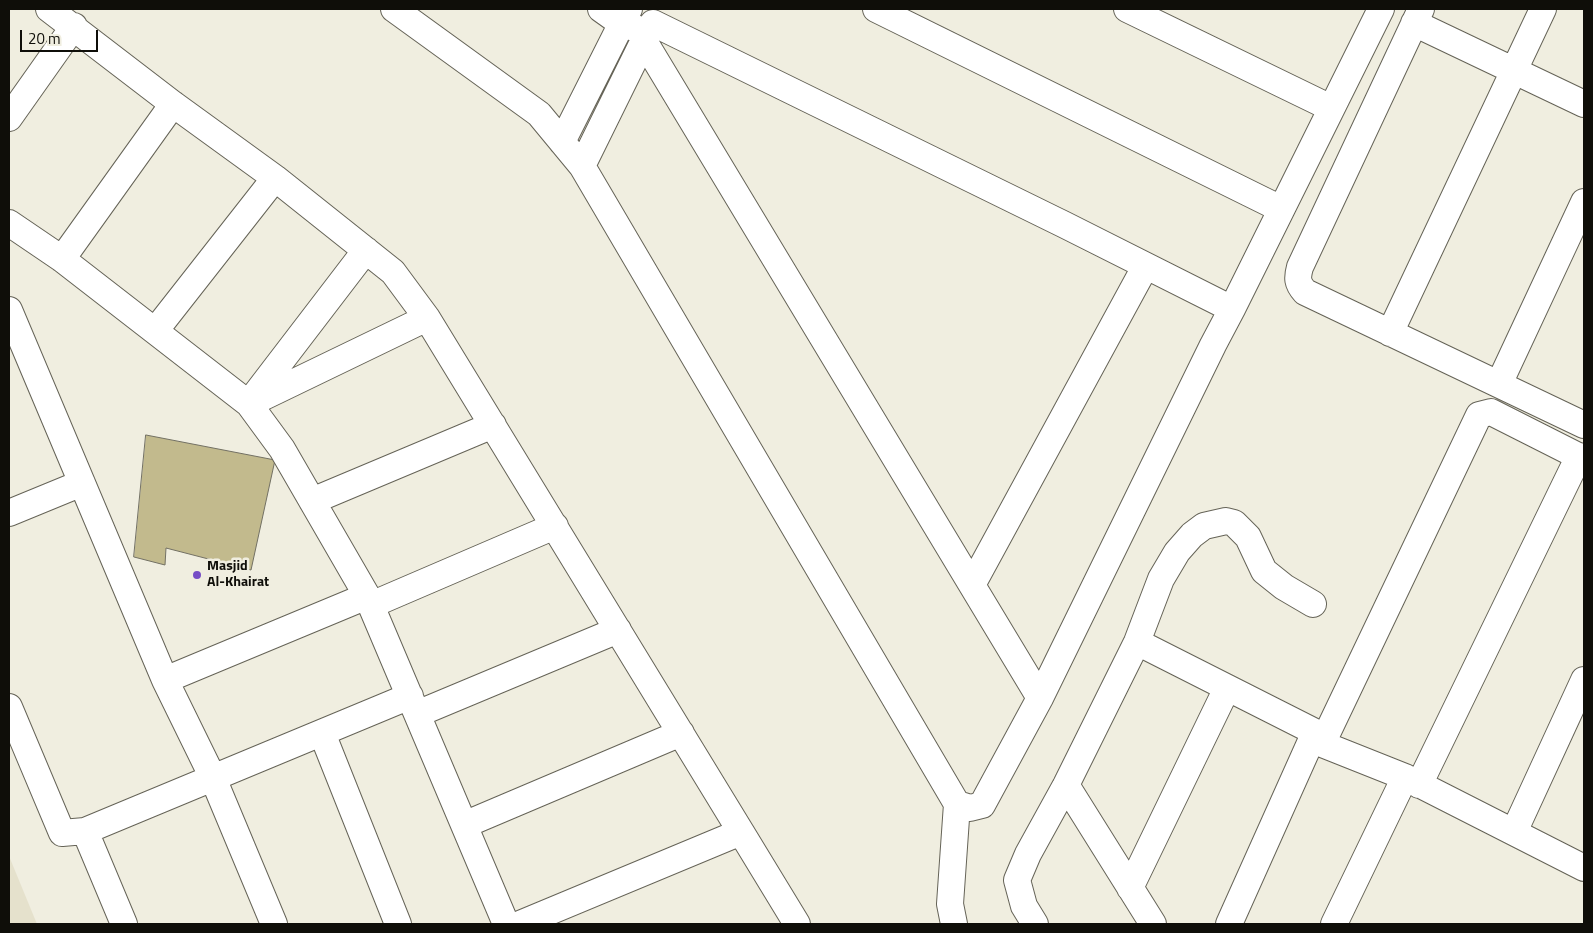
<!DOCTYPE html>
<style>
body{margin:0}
#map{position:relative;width:1593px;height:933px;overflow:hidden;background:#f0eee0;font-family:"Titillium Web",sans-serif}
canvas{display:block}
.frame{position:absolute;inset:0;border:10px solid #0f0e09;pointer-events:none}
.scale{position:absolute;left:20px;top:30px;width:78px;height:22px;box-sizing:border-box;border:2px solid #0f0e09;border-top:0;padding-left:6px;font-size:15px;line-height:18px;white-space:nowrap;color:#0f0e09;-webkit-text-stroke:4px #f0eee0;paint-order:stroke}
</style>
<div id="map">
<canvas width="1593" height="933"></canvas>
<div class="frame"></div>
<div class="scale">20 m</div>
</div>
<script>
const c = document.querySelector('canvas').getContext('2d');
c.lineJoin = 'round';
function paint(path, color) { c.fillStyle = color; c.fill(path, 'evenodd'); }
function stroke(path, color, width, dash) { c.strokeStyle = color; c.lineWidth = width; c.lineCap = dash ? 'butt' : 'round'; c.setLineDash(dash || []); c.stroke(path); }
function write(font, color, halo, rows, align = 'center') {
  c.font = font + ' "Titillium Web",sans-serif'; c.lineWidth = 5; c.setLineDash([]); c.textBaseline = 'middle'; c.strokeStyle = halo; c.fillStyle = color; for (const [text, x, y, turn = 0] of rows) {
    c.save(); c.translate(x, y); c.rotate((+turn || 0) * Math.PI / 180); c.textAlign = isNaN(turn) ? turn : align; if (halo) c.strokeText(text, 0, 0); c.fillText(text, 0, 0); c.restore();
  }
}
const built = new Path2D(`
 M9,856L37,924H9Z`);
const building = new Path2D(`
 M146,435L275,460L251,570L166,548L165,565L134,557Z`);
const minor = new Path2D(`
 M49,9L173,104L275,178L393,272L427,318L741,832
 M394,9L539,114L582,166L957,804L970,808L982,805L1040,698L1213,345L1232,309L1381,9
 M601,9L622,24L638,29
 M876,9L1281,209
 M1127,9L1331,108
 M1421,9L1300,267C1297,278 1297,283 1305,292L1584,425
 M653,23L1065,225L1232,309
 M1414,23L1584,104
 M644,41L1040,698
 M9,118L74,26
 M562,142L629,9
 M582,166L650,28
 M9,223L62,259L249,404L282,449L367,596L506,924
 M62,259L173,104
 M9,310L165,680L213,778L274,924
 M155,331L275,178
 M1390,333L1543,9
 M1499,384L1584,202
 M252,399L366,250
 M249,404L427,318
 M312,501L493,425
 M9,513L82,483
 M972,585L1145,267
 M371,605L555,526
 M1137,642L1315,732L1322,744L1405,777L1584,868
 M165,680L367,596
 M9,707L62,833L85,831L410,696
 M417,714L618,630
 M322,733L398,924
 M1322,744L1479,415L1491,412L1584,459
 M1066,785L1153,924
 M1419,785L1579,456
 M464,825L681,733
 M85,831L124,924
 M1514,832L1584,680
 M1130,888L1227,688
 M520,924L741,832L797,924
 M954,924L950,904L957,804
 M1035,924L1024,906L1017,880L1028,854L1066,785L1137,642L1161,579L1177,552L1192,535L1204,526L1226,521L1234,523L1248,537L1264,571L1284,587L1313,604
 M1229,924L1315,732
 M1334,924L1405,777`);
const markers = [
 [197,575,5,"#764dc6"]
];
const poiNames = [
 ["Masjid",207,567],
 ["Al-Khairat",207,583]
];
paint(built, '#e5e1cc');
paint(building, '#c2ba8d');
stroke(building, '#727063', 1);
stroke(minor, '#656357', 28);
stroke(minor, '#fff', 26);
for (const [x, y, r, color] of markers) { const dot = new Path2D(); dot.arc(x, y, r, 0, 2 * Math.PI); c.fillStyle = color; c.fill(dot); stroke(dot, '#f0eee0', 2); }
write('bold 14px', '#0f0e09', '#f0eee0', poiNames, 'left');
</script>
